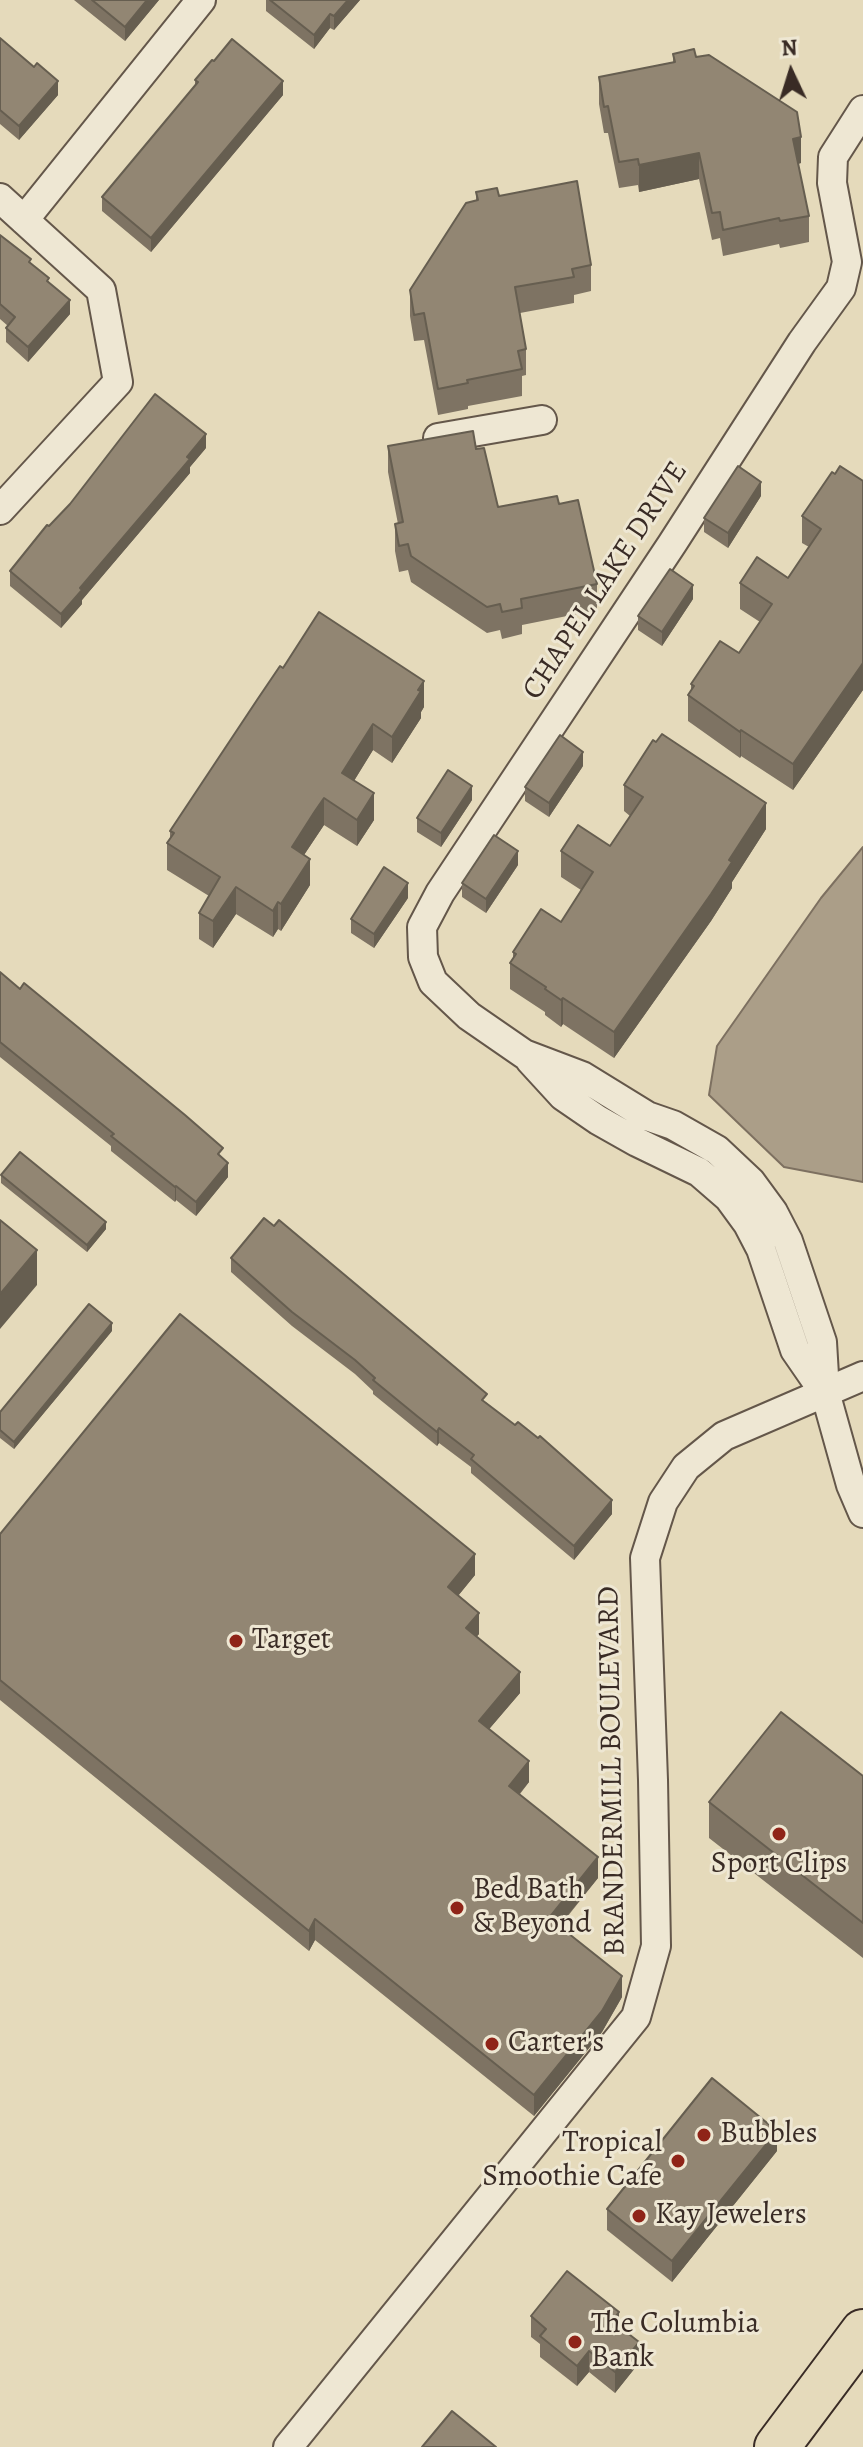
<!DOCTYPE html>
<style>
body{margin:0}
#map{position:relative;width:863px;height:2447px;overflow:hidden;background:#e5dabb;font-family:Alegreya,serif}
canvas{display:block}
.north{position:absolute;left:751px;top:32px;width:80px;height:80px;-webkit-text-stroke:6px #eee7d3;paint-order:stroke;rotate:356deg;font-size:22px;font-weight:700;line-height:32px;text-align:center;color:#392b25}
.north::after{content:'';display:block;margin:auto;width:28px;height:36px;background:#392b25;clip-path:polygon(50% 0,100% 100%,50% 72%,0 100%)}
</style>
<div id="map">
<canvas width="863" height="2447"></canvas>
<div class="north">N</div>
</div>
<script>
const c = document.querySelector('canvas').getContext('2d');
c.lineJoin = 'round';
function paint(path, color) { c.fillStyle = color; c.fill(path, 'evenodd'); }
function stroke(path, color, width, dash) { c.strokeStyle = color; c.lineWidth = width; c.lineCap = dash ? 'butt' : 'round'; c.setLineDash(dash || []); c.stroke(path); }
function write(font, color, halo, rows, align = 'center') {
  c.font = font + ' Alegreya,serif'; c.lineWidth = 6; c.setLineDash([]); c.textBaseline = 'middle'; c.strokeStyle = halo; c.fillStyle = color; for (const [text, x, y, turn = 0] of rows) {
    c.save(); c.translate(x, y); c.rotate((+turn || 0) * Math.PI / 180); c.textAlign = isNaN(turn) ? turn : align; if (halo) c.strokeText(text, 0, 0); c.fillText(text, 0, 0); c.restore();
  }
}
const water = new Path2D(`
 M863,847V1182L784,1167L709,1095L717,1046L821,898Z`);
const street = new Path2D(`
 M863,110L833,157L832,183L847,262L841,288L802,342L672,544L440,893L422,927L423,957L433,982L469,1016L524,1054L582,1076L647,1116L673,1125L717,1150L751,1182L773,1212L788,1241L822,1342L825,1392L851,1485L863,1513
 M0,198L101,290L118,382L0,510
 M24,220L201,0
 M438,438L542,420
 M530,1060L563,1096L598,1120L637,1142L699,1172L729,1198L748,1224L761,1249L795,1350L824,1392
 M288,2447L636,2017L656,1946L653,1780L645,1558L663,1502L686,1467L724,1436L863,1376`);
const highway = new Path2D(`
 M777,2447L863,2332`);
const wall = new Path2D(`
 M74,0H159L125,41Z
 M266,0H360L334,30L330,28L314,49L266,11Z
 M0,38L58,95L19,140L0,124Z
 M673,54L696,57L801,163L798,164L809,216V242L780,248L779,244L723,256L720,238L712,240L699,179L639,192L638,185L619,188L608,133H604L599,104V77L673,62Z
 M195,80L283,95L151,252L102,211V197L195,86Z
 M476,192L499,196L591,265V291L574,295V303L520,313L526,349V375L522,376V396L468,406V409L438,415L424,340L414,341L410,316V290L476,200Z
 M0,235L31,263L49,282L70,314L28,362L6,342V328L8,326L0,319Z
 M388,446L476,449L498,507L559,504L597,584V610L522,625V634L502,639L500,630L487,633L411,582L408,570L399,572L395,551V524H398L388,472Z
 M206,448L190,467V473L82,600V604L61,628L10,586V571L49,526Z
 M835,474L863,481V690L793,790L741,756L740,758L688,721V695L691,690V684L739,653L760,622L740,609V583L788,578L809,547L802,543V516Z
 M761,496L728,548L704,532V518Z
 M693,599L662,646L638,630V616Z
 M283,668L424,707L421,712V718L392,763L373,750L354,781L374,820L357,846L324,825L304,855L310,885L281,931L278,929L273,937L236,914L213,948L199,939V913L209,896L167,870V843L170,838V831Z
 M583,766L549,817L525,801V787Z
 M624,785L766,829L732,882V888L711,921L614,1058L563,1024L561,1027L545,1015V1012L510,989V963L513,958V952L561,922L581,890L561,877V851L610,846L630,816L624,811Z
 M472,800L441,847L417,832V818Z
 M518,865L486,913L462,897V883Z
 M408,898L374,948L351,933V919Z
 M0,972L223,1159L228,1177L196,1216L176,1200L175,1202L111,1151V1146L0,1057Z
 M1,1175L106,1229L87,1252L1,1183Z
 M231,1258L487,1403L612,1514L574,1560L471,1473V1467L439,1443L437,1446L373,1394V1391L355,1374L292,1326L231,1272Z
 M112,1331L14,1449L0,1438V1412Z
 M0,1534L475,1575L458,1596L479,1634L476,1637L520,1693L489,1729L529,1782L520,1794L598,1878L560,1926L622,1997L602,2032L534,2116L315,1940L309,1951L0,1700Z
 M863,1776V1958L709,1838V1802Z
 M777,2151L672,2282L607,2230V2209Z
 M531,2316L619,2326L639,2363L615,2393L589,2372L577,2386L540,2357V2344L531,2337Z`);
const shadedWall = new Path2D(`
 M147,0H159L125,41V27Z
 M348,0H360L334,30V16Z
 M330,14V28L314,49V35Z
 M58,81V95L19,140V126Z
 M283,81V95L151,252V238Z
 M801,137V163L793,165V139Z
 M699,153V179L639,192V165Z
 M70,300V314L28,362V347Z
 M206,434V448L190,467V473L82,600V604L61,628V614L80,588Z
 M761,482V496L728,548V533Z
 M693,585V599L662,646V632Z
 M863,663V690L793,790V764Z
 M424,681V707L421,712V718L392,763V737Z
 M373,724V750L342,800V773Z
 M741,730V756L740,758V732Z
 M583,752V766L549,817V803Z
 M472,786V800L441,847V833Z
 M374,793V820L357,846V820Z
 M324,798V825L292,873V847Z
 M766,803V829L732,882V888L711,921L614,1058V1032Z
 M518,851V865L486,913V899Z
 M310,859V885L281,931V904Z
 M408,883V898L374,948V934Z
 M236,887V914L213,948V921Z
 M278,902V929L273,937V911Z
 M563,998V1024L561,1027V1000Z
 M228,1163V1177L196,1216V1202Z
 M176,1186V1200L175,1202V1187Z
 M106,1222V1229L87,1252V1245Z
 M37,1250V1285L0,1329V1294Z
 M112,1323V1331L14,1449V1442Z
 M439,1428V1443L437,1446V1432Z
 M612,1500V1514L574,1560V1546Z
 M475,1554V1575L448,1608V1587Z
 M479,1613V1634L466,1649V1628Z
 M520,1672V1693L479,1741V1721Z
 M529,1761V1782L509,1806V1786Z
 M598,1857V1878L549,1938V1918Z
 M315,1919V1940L309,1951V1931Z
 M622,1976V1997L602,2032L534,2116V2095Z
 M777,2131V2151L672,2282V2261Z
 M619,2312V2333L612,2321Z
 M639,2342V2363L615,2393V2372Z
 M589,2351V2372L577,2386V2366Z`);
const building = new Path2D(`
 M92,0H147L125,27Z
 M270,0H348L334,16L330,14L314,35Z
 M0,38L34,67L37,63L58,81L19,126L0,110Z
 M232,39L283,81L151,238L102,197L198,82L195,80L212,60L214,61Z
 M694,49L696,57L709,55L797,112L801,137L793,139L809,216L780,221L779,218L723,230L720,212L712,213L699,153L639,165L638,159L619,162L608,106L604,107L599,77L675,62L673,54Z
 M577,181L591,265L572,269L574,277L515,287L526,349L518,351L522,369L467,380L468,383L438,389L424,313L414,315L410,290L466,203L478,200L476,192L497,188L499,196Z
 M0,235L31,259L29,262L49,278L47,281L70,300L28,347L6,328L15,317L0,304Z
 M155,394L206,434L187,457L190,459L80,588L82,590L61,614L10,571L47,525L49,526L70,504Z
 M473,431L476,449L484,448L498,507L557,496L559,504L578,500L597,584L521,599L522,608L502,612L500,604L487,607L411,556L408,544L399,546L395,524L403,522L388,446Z
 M738,466L761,482L728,533L704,518Z
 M840,466L863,481V663L793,764L741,730L740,732L688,695L694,686L691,684L720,641L739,653L772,604L740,583L757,557L788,578L821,529L802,516L832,472L835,474Z
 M670,569L693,585L662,632L638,616Z
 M319,612L424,681L418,690L421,691L392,737L373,724L342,773L374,793L357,820L324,798L315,811L292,847L310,859L281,904L278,902L273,911L236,887L213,921L199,913L220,877L167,843L174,833L170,831L257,700L280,666L283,668Z
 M662,734L766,803L729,860L732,862L711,894L614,1032L563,998L561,1000L545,989L546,987L510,963L516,954L513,952L541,909L561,922L593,872L561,851L578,825L610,846L643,797L624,785L653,740L656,742Z
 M560,735L583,752L549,803L525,787Z
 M448,770L472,786L441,833L417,818Z
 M494,835L518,851L486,899L462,883Z
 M384,867L408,883L374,934L351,919Z
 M0,972L20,989L24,983L185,1115L223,1148L218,1154L228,1163L196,1202L176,1186L175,1187L111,1136L114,1134L0,1042Z
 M20,1152L106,1222L87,1245L1,1175Z
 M264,1218L274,1226L279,1220L487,1394L482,1400L515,1425L518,1422L538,1438L540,1436L612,1500L574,1546L471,1459L474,1455L439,1428L437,1432L417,1416L373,1380L375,1378L355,1360L292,1312L231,1258Z
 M0,1220L37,1250L0,1294Z
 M89,1304L112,1323L14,1442L0,1430V1412Z
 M180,1314L475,1554L448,1587L479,1613L466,1628L520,1672L479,1721L529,1761L509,1786L598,1857L549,1918L622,1976L602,2011L534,2095L315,1919L309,1931L0,1680V1534Z
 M781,1712L863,1776V1923L709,1802Z
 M712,2078L777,2131L672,2261L607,2209Z
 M567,2271L619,2312L612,2321L639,2342L615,2372L589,2351L577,2366L540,2336L546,2329L531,2316Z
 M452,2411L496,2447H422Z`);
const markers = [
 [236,1641,8,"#8f2418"],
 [779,1834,8,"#8f2418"],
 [457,1908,8,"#8f2418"],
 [492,2044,8,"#8f2418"],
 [704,2135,8,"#8f2418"],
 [678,2161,8,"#8f2418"],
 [639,2216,8,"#8f2418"],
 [575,2342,8,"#8f2418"]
];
const streetNames = [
 ["CHAPEL LAKE DRIVE",606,581,-57],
 ["BRANDERMILL BOULEVARD",613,1771,-91]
];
const poiNames = [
 ["Target",252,1641],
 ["Sport Clips",779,1865,"center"],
 ["Bed Bath",473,1891],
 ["& Beyond",473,1925],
 ["Carter's",508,2044],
 ["Bubbles",720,2135],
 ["Tropical",662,2144,"right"],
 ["Smoothie Cafe",662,2178,"right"],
 ["Kay Jewelers",655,2216],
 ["The Columbia",591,2325],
 ["Bank",591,2359]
];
paint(water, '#ab9e88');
stroke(water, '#7d7060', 2);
stroke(street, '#64574a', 32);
stroke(highway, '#392b25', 48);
stroke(street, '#eee7d3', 28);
stroke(highway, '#e5dabb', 44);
paint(wall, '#7e7363');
paint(shadedWall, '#665e50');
paint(building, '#928673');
stroke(building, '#665e50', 2);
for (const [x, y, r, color] of markers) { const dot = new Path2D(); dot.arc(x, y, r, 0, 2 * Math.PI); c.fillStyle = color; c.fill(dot); stroke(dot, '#eee7d3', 3); }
write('30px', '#392b25', '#eee7d3', streetNames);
write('30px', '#392b25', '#eee7d3', poiNames, 'left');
</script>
